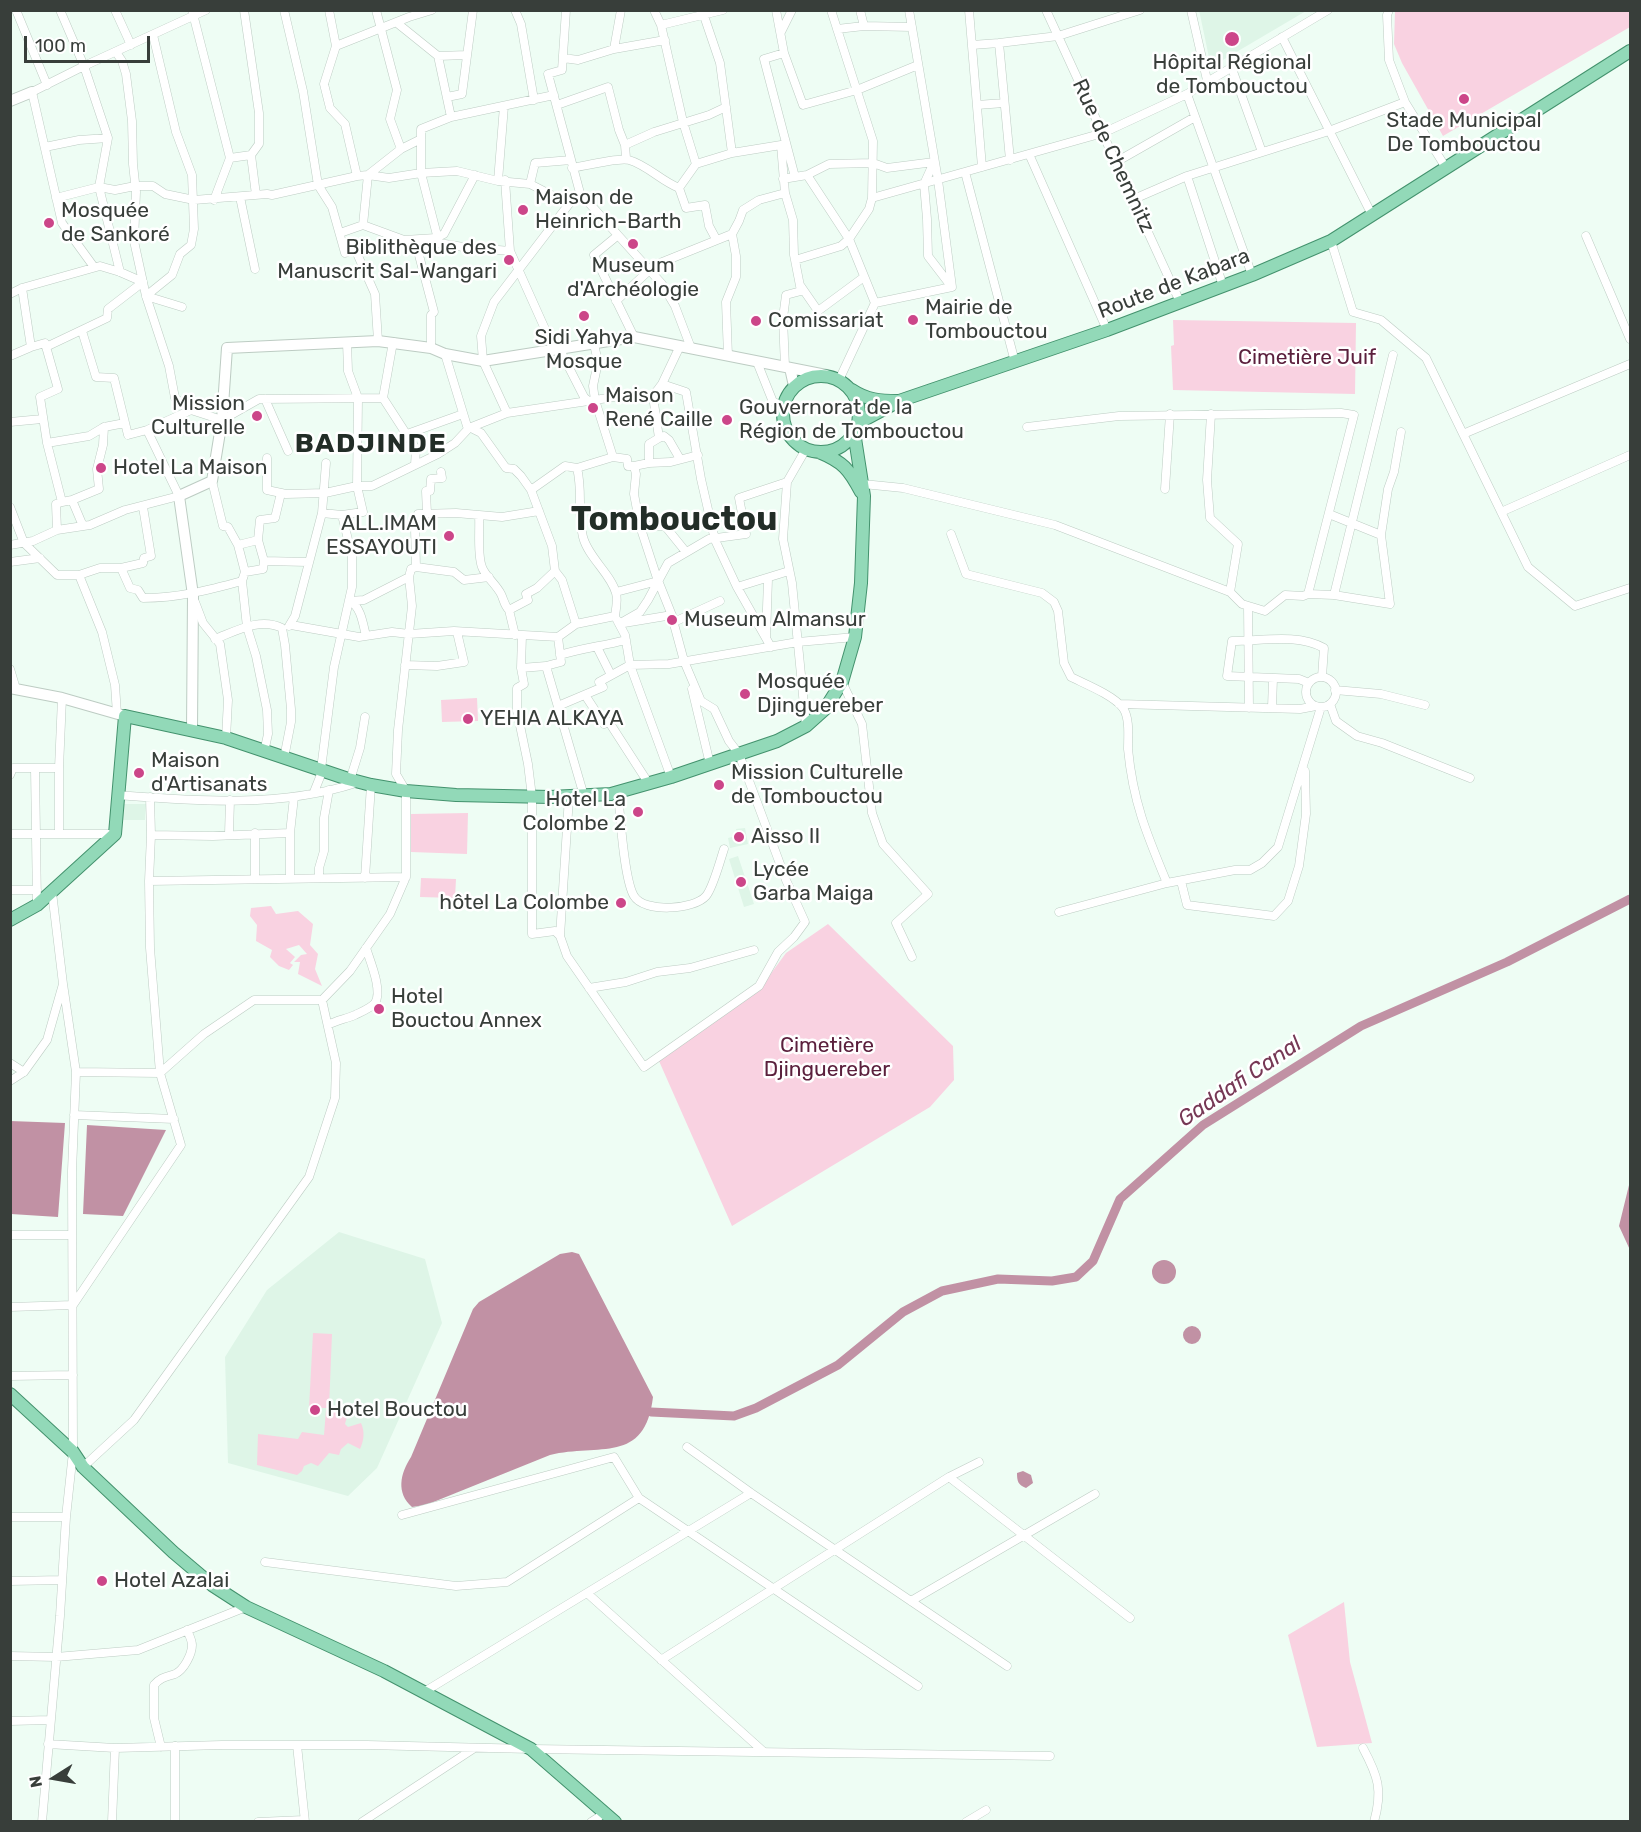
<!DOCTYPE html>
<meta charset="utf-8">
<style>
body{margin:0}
#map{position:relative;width:1641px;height:1832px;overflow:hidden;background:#eefdf4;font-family:Rubik,sans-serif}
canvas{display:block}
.frame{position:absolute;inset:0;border:12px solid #383e3a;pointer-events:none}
.north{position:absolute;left:24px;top:1748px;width:60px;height:60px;-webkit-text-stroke:4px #fff;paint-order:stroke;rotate:259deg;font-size:16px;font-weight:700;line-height:24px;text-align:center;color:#383e3a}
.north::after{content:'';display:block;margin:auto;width:21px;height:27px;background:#383e3a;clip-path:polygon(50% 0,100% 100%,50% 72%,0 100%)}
.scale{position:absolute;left:24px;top:36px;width:126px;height:27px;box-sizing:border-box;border:3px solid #383e3a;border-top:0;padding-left:8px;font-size:18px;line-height:21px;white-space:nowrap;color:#383e3a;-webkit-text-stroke:4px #fff;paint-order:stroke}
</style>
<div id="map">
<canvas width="1641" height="1832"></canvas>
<div class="frame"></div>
<div class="north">N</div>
<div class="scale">100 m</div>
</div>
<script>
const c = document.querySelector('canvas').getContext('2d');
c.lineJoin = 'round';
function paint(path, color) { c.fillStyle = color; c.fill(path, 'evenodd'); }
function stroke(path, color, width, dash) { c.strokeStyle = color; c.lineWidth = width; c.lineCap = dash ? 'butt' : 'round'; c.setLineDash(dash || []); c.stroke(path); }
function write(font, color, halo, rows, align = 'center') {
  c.font = font + ' Rubik,sans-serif'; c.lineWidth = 5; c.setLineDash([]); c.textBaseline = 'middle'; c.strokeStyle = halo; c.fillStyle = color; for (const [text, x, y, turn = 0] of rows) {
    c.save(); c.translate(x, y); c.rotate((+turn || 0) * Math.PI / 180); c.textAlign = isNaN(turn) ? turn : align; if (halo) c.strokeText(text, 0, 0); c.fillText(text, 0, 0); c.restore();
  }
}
const built = new Path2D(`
 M1199,10H1306V11L1211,67Z
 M122,804H146L145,820H122Z
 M745,828L748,844L730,848L728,838L737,836L736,829Z
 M738,856L754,904L744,907L729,859Z
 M339,1232L425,1259L442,1323L377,1468L348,1496L228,1463L225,1357L267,1290Z`);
const green = new Path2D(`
 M1395,11H1630V27L1443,136L1402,63L1394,44Z
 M1173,320L1356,323L1355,394L1173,390L1171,346L1174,345Z
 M477,698L478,721L442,722L441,700Z
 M468,813L467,854L411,852V814Z
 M421,878L456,879L455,898L420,897Z
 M271,906L276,914L298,911L313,924L310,945L318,954L315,969L322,986L298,974L300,962H294L301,955L307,954L299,945L286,949L295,957L290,963L293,965L289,970L279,966L270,957L272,950L256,941L257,925L250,916L251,908Z
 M828,924L953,1046L954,1080L930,1107L732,1226L659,1061L758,991L786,953Z
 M313,1333L332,1334L329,1408H309Z
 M349,1409L345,1424L348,1427L361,1423C365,1432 364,1440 360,1449L348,1443L341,1449L339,1455L329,1453L318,1466L311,1463L304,1466L302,1471L297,1475L257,1465L258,1434L298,1439L302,1432L324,1435L326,1410L341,1412Z
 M1344,1602L1350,1662L1372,1743L1317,1747L1288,1635Z`);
const water = new Path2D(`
 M10,1121L65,1123L58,1217L11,1214Z
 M87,1125L166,1130L123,1216L83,1214Z
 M1630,1181V1250L1619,1226Z
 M572,1252L579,1254L653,1397C645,1465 599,1443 550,1455L426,1505L412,1507C396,1493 400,1474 411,1457L473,1309L479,1302L560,1254Z
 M1152 1272a12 12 0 1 1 24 0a12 12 0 1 1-24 0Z
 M1183 1335a9 9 0 1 1 18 0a9 9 0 1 1-18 0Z
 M1023,1471L1031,1475L1033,1483L1026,1488C1018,1485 1017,1481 1017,1473Z`);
const canal = new Path2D(`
 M651,1412L734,1416L756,1408L838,1365L903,1312L942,1291L998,1279L1052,1281L1076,1277L1093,1261L1120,1199L1203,1125L1361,1026L1507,962L1630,899`);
const street = new Path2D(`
 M16,10L47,85
 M60,10L84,66L108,138L99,187L120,272
 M115,10L131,45
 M192,10L230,158L214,200
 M244,10L259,113V144L251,155L256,195
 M284,10L303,91L318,185L332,207L345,253L355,249L375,294L378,341
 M329,10L336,46
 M376,10L397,90L390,119L401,149
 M515,10L521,24L534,100
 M566,10L562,70L548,74L580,193L662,284L675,306L691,348
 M702,10L720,63L732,153L781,145L785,193L759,200L743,210L739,221L732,234L736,256V277L726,302L728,356
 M776,10L784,53L803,105L857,90L918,65
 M831,10L873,141L872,198L869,209L849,239L875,303L839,380
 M860,10L864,26
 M969,10L982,167
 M1046,10L1180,302
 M1191,10L1207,80
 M1389,10L1387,15L1389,60L1405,102L1446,168
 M397,23L438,56L467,55
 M661,25L723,10
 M837,29L864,26L912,27
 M781,32L792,10
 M1282,37L1372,215
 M972,45L999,43
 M614,49L621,10
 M116,52L122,61L126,74L132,121L133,164L136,192L134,241L146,296L169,366L175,398L191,410L222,420L259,399L383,398
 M784,53L764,59L795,177
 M438,56L451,117
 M563,58L578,60L614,49L665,40
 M1231,66L1262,152
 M1187,94L1252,275
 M447,97L462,94L473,10
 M557,105L608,87L619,130L625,145L626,158
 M977,105L1004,103
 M625,145L654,132L709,115L726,107
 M45,147L79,140L108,138
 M1029,154L1107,330
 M230,158L251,155
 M1010,160L999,43L1058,36L1140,10
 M934,162L924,184L927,219L928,256L951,286
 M1116,162L1195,117
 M696,164L732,153
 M572,168C584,166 620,157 629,160C647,165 661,181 679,188L696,164L683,122L661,25L654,10
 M965,172L1015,362
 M807,175L829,164L873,163L887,168L934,162
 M357,176L345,124L330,108L324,84L336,46L409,17L432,10
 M1187,176L1223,286
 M783,179L807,175L849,239L841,246L795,260
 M505,180L510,251L554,349
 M498,181L504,106
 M530,184L535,163L571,160
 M679,188L686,208L705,205L709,226L716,239
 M785,193L793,220L794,255L801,291L786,295L783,318L785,367
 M240,197L255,269
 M56,198L99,187L115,190L135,186H153L165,194L194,200L267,194L272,195L357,176L368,175L401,149L421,139
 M872,198L1103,133L1187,94L1328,10
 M1134,199L1187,176L1329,131L1405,102
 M363,225L368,175L389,178L421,173L457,171L498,181L530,184L569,204
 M340,233L363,225L404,240L436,238L444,234L475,175
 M617,236L594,255L634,337
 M1586,236L1630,339
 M415,240L434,312L431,315V348
 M1331,241L1353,312L1381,320L1426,358L1528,567L1575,606L1630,588
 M510,251L463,247L439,243L421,173V129L451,117L554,95
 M94,267L62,223L32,92L84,66L206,10
 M800,285L818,311L864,277
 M10,294L22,288L100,266L120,272L143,282L108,309L107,318L46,347
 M146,296L172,275L180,254L191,245L194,229L192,175L176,132L153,35
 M146,296L182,307
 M616,301L655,265L732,234
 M875,303L952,287L938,180L909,10
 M82,331L96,377L114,378L128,435L147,430L191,410
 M393,342L383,398L416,449L415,465
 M594,344L598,362L593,386L595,400L626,395L653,396
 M31,347L45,343L58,389L40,397L47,443L62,502L72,500L99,489L97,469L103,445L104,427L125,423
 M559,348L584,397L588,401
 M445,354L467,426L481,433L506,468L514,469L521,476L531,490L552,546L555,571L562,580L576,624L558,637L561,662L546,666L584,796
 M10,356L31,347L22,288
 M757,362L773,402L783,405
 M662,384L686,392L701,479L715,540L737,587L771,647
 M265,399L288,451
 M507,413L483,361L481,336L494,302L569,204L580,193
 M1211,414L1207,480L1210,518L1238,544L1230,592
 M10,422L42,419
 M407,434L463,414
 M1463,434L1630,364
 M659,438L664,436L669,440L680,459
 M47,443L89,436L104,427
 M806,449L787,482L783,539L792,583L806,726
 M267,458V490L286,494L325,493L357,486H372L438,454L455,443L469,428L507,413L595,400L613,457L627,459L628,466H634
 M649,463L671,462L698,455
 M577,468L613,457
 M212,481L223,526L228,527L238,545L245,572L242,581L247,627L256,656L267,710L268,734L264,752
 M863,484L903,488L1055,525L1230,592L1242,604L1265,611L1285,595L1303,596L1308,594L1354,415L1341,413L1119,416L1027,427
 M1165,489L1170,414
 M531,490L565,466L577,468C583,491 577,514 583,537C588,557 611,574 616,593C618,599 616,609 615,616L576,624
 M72,500L83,526
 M10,507L24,543L57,575H79L100,568H121L143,563L144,558L151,556L143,507
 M1501,512L1630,455
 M322,513L342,515L363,512L357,486L358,398L348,371L347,342
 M427,514L426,491H430L431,479L442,478L441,472
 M1329,514L1381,535
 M479,515C480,530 477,554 482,567C485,576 496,584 501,594C504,600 504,605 509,610L515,635
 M640,526H665L686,552
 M57,530L56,504L62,502
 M951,534L966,574L1042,593L1054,602L1058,611L1064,663L1071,677C1085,684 1113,695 1123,708C1130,718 1128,737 1128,749C1133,802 1147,835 1167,883L1235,870H1250L1262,863L1278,847L1321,707
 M10,545L33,541L57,530L90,525L125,510L179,496L147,430
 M238,545L258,540
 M264,561L258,540L260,520L275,518L281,493
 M10,562L40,558
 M416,567L454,572L464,580L489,577
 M121,568L130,588L138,590L143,598C178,598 209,590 242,581
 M245,572L263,569L264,561L308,562
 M79,575L102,632L115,685L117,714
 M737,587L789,571
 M616,592L658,581
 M1308,594L1334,595L1390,604L1381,535L1388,489L1394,472L1401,432
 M1334,595L1393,355
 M350,601L364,600L409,577
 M350,601C361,607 363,624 366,636
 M195,602L203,623L220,644L228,700L226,738
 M1248,606L1249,708
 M509,610L528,600L526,594L537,588L555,571
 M617,620L625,635L630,665L671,777
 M674,622L720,601
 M624,623L672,615
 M619,624L640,612L648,600L668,563L709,539L746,534L739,498L787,482
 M291,625L359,637L392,632L409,634L454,631L558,637
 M289,626L295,616L322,513L326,463
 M522,635L521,668L524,684L517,688V711L528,764L532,797V934L555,931L560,936
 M766,637L768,579
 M215,639C236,631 260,617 282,628L285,645L291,709V722L284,758
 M597,647L611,675
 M560,655C582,648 603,646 626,640
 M405,665L437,666L464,662L457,632
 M521,668L546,666
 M10,669L16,689
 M1306 692a15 15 0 1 1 30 0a15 15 0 1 1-30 0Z
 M842,682L862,724L872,813L883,844L928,894L896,923L912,957
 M1309,683L1299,679L1227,676L1232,641C1262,641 1297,633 1324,648L1322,677
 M692,689L710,764
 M1335,690L1381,694L1425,705
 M585,695L604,724L609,722L649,784
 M1119,704L1300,709L1316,706
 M1330,704L1336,721L1357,736L1382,743L1470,778
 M558,706L603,687L599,682L630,665L669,664L798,642L855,637
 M1272,708L1273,678
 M35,768H59L62,698
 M10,775L13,768H35L37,905
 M350,780L360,748L365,717
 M314,792L320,777L334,667L352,587V556L342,515
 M618,792C620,814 624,880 634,896C644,913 694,910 706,896C713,888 720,861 724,849
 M117,795C197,801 279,808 356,783
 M569,797L560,936L567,956L644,1067L759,986L778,952L794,937L805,922L786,880L739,754L729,741L714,709L701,701L684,661L671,613L657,578L640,526L634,494L636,474L634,466L649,463V444L659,438L653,396L662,384L680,346
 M255,833V879
 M10,834H115
 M59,834V768
 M229,834L230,800
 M151,835L213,836L290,833
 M319,878V868L324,851V818L329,790
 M365,878L371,785
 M290,879V833L294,797
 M149,881L406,877
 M1181,881L1187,905L1274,916L1288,901L1299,866L1306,814L1305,771
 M10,890H37
 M1059,912L1167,883
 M589,988L626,982L657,972L690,968L754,950
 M328,1025C337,1020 346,1019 355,1015C361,1012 371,1008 375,1003C383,991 370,961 366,948
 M10,1063L24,1072
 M76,1072L160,1073L204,1034L254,1000H322L350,971L390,914L406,877V791L396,774L398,730L412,606L409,577L411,569L416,567L415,529L418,514L456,513L502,517L539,511
 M10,1081L24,1072L47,1040L63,984L52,892
 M74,1115L174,1119
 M10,1235H72
 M10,1307L73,1305L181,1145L160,1073L150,948L149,881L151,835L150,797
 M10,1376L73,1375
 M687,1447L751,1493L1007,1666
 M83,1467L134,1420L309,1177L335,1098L336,1063L322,1000
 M949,1477L1130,1618
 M402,1515L614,1457L639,1498L918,1686
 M10,1517H66
 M265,1562L456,1586L507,1582L639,1498
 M10,1581L62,1580
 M587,1593L764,1752
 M911,1601L1095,1494
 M10,1656L56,1657L138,1650L246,1607
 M661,1660L949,1477L979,1462
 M424,1692L751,1493
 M10,1721L50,1720
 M48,1744L115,1748L222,1745H367L531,1749L1050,1756
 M297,1745L305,1822
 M175,1746V1822
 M161,1747L154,1718V1685C161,1677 166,1677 175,1674C184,1670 192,1654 192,1645C192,1640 189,1635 187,1630
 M1363,1748C1378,1776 1383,1790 1374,1822
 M42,1822L60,1616L66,1517L73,1452L72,1171L76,1072L63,984
 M112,1822L115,1748
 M258,1822L304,1820
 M362,1822L473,1749
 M591,1822L605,1813
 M966,1822L986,1810`);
const secondary = new Path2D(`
 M10,101L32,92
 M790,368L794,386
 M10,688L62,698L125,716
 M192,730L193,595L179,496L212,481L222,420L227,348L378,341L431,348L445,354L483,361L634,337L826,375`);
const primary = new Path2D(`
 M783 414a38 38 0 1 1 76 0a38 38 0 1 1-76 0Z
 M852,390C867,400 880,401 898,401
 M858,423L899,401L1107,330L1252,275L1331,241L1630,51
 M819,452C843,462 849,469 861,492
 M10,920L37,905L115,834L125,716L226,738L348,779L371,785L406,791L456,795L550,797L611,794L671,777L777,741L806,726L825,709L842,682L855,637L861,583L864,496L854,432
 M10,1394L73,1452L83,1467L173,1552L212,1585L246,1607L384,1671L531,1749L615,1822`);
const markers = [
 [1232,39,8,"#cc4689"],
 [1464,99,6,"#cc4689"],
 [523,210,6,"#cc4689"],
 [49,223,6,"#cc4689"],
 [633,244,6,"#cc4689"],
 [509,260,6,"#cc4689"],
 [584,316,6,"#cc4689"],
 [913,320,6,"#cc4689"],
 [756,321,6,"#cc4689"],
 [593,408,6,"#cc4689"],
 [257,416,6,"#cc4689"],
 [727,420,6,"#cc4689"],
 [101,468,6,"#cc4689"],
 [449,536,6,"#cc4689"],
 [672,620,6,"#cc4689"],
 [745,694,6,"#cc4689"],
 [468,719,6,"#cc4689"],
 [139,773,6,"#cc4689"],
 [719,785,6,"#cc4689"],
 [638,812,6,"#cc4689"],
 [739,837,6,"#cc4689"],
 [741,882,6,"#cc4689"],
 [621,903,6,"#cc4689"],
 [379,1009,6,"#cc4689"],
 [315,1410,6,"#cc4689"],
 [102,1581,6,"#cc4689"]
];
const poiNames = [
 ["Hôpital Régional",1232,63,"center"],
 ["de Tombouctou",1232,87,"center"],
 ["Stade Municipal",1464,121,"center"],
 ["De Tombouctou",1464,145,"center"],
 ["Maison de",535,198],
 ["Heinrich-Barth",535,222],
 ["Mosquée",61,211],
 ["de Sankoré",61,235],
 ["Biblithèque des",497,248,"right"],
 ["Manuscrit Sal-Wangari",497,272,"right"],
 ["Museum",633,266,"center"],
 ["d'Archéologie",633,290,"center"],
 ["Mairie de",925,308],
 ["Tombouctou",925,332],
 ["Comissariat",768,321],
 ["Sidi Yahya",584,338,"center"],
 ["Mosque",584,362,"center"],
 ["Maison",605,396],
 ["René Caille",605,420],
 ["Mission",245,404,"right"],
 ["Culturelle",245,428,"right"],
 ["Gouvernorat de la",739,408],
 ["Région de Tombouctou",739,432],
 ["Hotel La Maison",113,468],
 ["ALL.IMAM",437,524,"right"],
 ["ESSAYOUTI",437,548,"right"],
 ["Museum Almansur",684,620],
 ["Mosquée",757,682],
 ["Djinguereber",757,706],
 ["YEHIA ALKAYA",480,719],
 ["Maison",151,761],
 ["d'Artisanats",151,785],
 ["Mission Culturelle",731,773],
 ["de Tombouctou",731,797],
 ["Hotel La",626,800,"right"],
 ["Colombe 2",626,824,"right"],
 ["Aisso II",751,837],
 ["Lycée",753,870],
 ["Garba Maiga",753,894],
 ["hôtel La Colombe",609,903,"right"],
 ["Hotel",391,997],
 ["Bouctou Annex",391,1021],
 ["Hotel Bouctou",327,1410],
 ["Hotel Azalai",114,1581]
];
const streetNames = [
 ["Rue de Chemnitz",1113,156,65],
 ["Route de Kabara",1174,284,-21]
];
const parkNames = [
 ["Cimetière Juif",1307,358],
 ["Cimetière",827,1046],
 ["Djinguereber",827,1070]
];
const waterNames = [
 ["Gaddafi Canal",1240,1082,-34]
];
const districtNames = [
 ["BADJINDE",371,444]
];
const townNames = [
 ["Tombouctou",674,520]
];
paint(built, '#def5e7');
paint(green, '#f9d2e1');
paint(water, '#c191a4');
stroke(canal, '#c191a4', 9);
stroke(street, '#bdccc3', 9);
stroke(secondary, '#bdccc3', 12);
stroke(primary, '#43926d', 14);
stroke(street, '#fff', 8);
stroke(secondary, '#fff', 10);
stroke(primary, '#92d9b8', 12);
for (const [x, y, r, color] of markers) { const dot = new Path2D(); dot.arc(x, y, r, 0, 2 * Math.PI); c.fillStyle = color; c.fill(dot); stroke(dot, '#fff', 2); }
write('21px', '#383e3a', '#fff', poiNames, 'left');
write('21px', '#383e3a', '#fff', streetNames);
write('21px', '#5b203d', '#fff', parkNames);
write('italic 22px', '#763855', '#fff', waterNames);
c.letterSpacing = '1.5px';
write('bold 27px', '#222d27', '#fff', districtNames);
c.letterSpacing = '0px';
write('bold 33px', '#222d27', '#fff', townNames);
</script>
